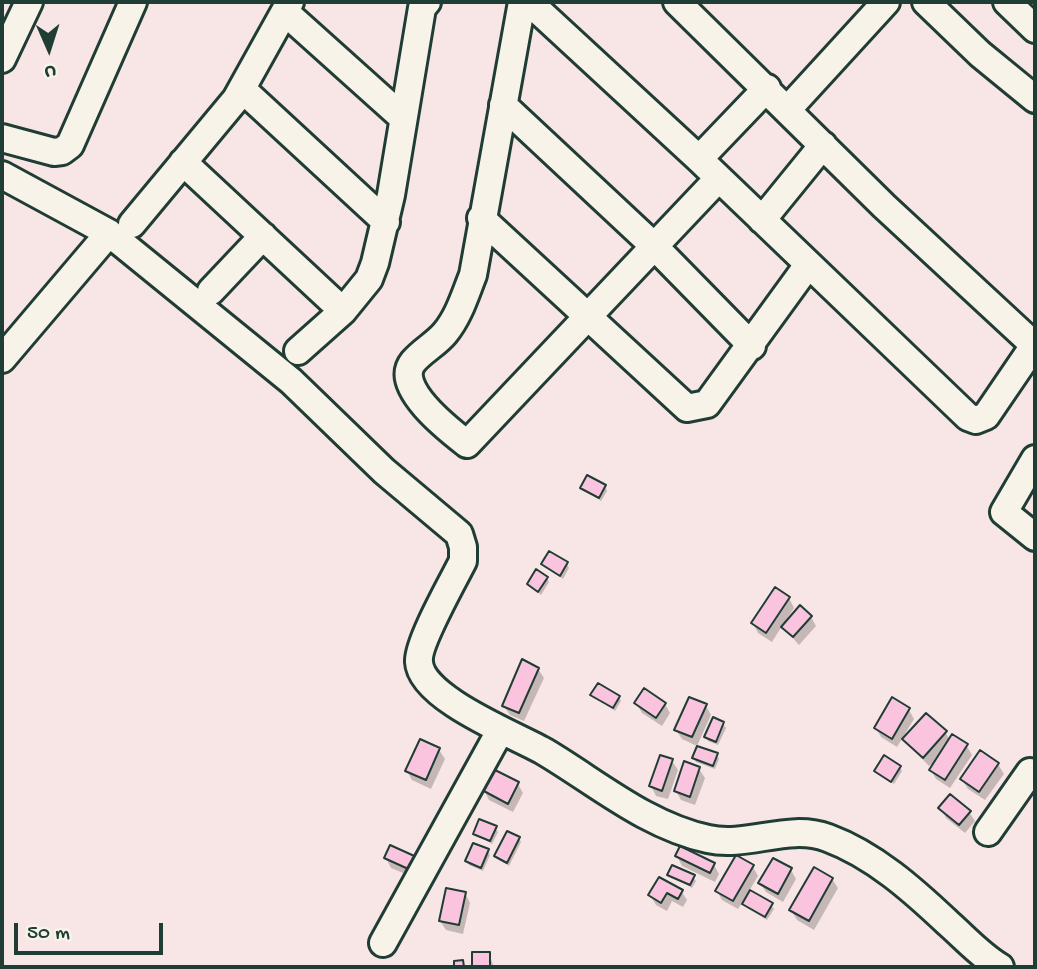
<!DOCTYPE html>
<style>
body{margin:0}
#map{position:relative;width:1037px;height:969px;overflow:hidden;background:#f8e5e5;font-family:"Gochi Hand",sans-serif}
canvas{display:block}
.frame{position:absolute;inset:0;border:4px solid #1f3d34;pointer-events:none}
.north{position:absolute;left:14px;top:14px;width:70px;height:70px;-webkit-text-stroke:5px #f7f3e8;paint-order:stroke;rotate:177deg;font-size:19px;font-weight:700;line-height:28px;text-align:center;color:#1f3d34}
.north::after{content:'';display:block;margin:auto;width:24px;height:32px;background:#1f3d34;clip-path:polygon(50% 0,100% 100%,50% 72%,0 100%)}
.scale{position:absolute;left:14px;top:923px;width:149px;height:32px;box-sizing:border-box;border:4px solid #1f3d34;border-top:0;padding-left:9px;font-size:21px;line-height:24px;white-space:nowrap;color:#1f3d34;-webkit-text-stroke:5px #f7f3e8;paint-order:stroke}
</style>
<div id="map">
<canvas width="1037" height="969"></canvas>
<div class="frame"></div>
<div class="north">U</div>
<div class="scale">50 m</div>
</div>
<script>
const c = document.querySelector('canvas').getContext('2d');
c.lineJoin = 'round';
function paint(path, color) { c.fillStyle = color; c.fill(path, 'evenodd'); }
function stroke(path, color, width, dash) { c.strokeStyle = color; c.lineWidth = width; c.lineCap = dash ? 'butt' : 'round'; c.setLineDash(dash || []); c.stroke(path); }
const shadow = new Path2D(`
 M605,486L607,491L601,501L582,488Z
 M543,564H567L569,568L563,579Z
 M547,578L549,582L541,595L529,584Z
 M789,598L794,608L786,620L811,617L816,626L799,645L782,626L772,642L758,633L753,623Z
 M538,669L544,678L524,721L510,715L504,706Z
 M593,695L619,697L621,701L615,711Z
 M636,703L665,704L670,713L662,726L642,713Z
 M706,706L711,715L697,746L682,739L676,730Z
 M909,710L914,719L897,747L881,737L876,728Z
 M723,724L726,728L718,745L708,741L706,737Z
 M945,732L950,740L966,745L972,755L950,788L936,779L931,770L937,760L929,766L904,740Z
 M439,750L445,759L431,789L412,780L407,771Z
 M717,755L719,759L715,769L696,762L694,758Z
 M672,761L678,770L668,799L656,796L651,786Z
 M998,764L1004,774L985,800L968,789L962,779Z
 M900,767L902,771L894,784L876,771Z
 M699,769L705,778L695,805L681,800L676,791Z
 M518,784L523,793L513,812L489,800L484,790Z
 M941,808L969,812L975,821L965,833L946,818Z
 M495,828L498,832L492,844L475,834Z
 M519,838L521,842L509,866L499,860L496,856Z
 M487,850L490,855L483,871L469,865L467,861Z
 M677,856L714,865L719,874L715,882L682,866Z
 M386,858L425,869L420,880L391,868Z
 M753,867L758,876L749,891L771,905L774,909L767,920L747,908L743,902L738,909L722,900L717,891Z
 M791,870L796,879L783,902L766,892L760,883Z
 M669,875L693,877L696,881L692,888Z
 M832,879L838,888L814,930L797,920L791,910Z
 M681,891L687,900L683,907L672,901L667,911L656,905L650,895Z
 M465,893L470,903L463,934L446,930L440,921Z
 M474,954H489L494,967H474Z`);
const building = new Path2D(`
 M587,475L606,485L599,498L580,488Z
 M549,551L568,562L560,576L541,564Z
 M536,569L548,577L538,592L527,584Z
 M775,587L790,597L766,633L751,623Z
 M800,605L812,616L793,637L781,627Z
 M522,659L539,668L519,713L502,706Z
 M598,683L620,696L613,708L590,695Z
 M644,688L666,703L656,718L634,703Z
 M689,697L707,704L692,737L674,730Z
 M892,697L910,708L892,739L874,728Z
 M926,713L947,731L923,758L902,739Z
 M713,717L724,722L716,742L704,737Z
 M952,734L968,744L945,780L929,770Z
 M420,739L440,748L426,780L405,771Z
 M697,746L718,753L713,766L692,758Z
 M980,750L999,763L979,792L960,779Z
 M660,755L673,759L662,791L649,786Z
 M884,755L901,766L891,782L874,771Z
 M684,761L700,767L690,797L674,791Z
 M493,769L519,782L508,804L482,790Z
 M950,794L971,811L959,825L938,808Z
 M479,819L497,826L490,841L473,834Z
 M507,831L520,837L507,863L494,856Z
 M473,843L489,849L481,868L465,861Z
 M390,845L421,859L415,872L384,858Z
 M680,846L715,863L710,873L675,856Z
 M736,855L754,865L733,901L715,891Z
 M773,858L792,868L778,894L758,883Z
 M672,865L695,875L690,885L667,875Z
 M814,867L833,878L809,921L789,910Z
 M659,877L683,890L678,899L667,893L661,903L648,895Z
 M446,888L466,892L459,925L439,921Z
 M750,890L773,903L765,917L742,904Z
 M472,952H490V967H472Z
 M463,960L464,967H454V961Z`);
const minor = new Path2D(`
 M522,2L473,275C465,295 459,316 445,333C436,344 422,351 413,362C393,387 449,430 467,444L718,179
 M529,2L699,159L968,417L976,420L986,416L1035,344
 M677,2L884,206L1034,345
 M926,2L980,54L1035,99
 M1007,2L1035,29
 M285,12L402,117
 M2,59L29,2
 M242,89L386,222
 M503,105L655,247L752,346
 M788,109L886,2
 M2,138L54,152L62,151L70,145L133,2
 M699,159L767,88
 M183,162L343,311
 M2,175L109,233L291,381L384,471L459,534L463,547V561C453,581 417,644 419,662C421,699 518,736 545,752C597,783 647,826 708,839C748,848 788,823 828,838C874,855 913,890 948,923C965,938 981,956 1000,967
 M481,218L687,408L707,404L808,265
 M762,220L823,145
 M132,224L236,99L290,2
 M211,291L263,236
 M298,351L343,311L369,279L375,263L391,195L422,8L427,2
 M2,359L109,233
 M1035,459L1004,512L1035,537
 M988,832L1030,772
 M383,943L500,731`);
paint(shadow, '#0003');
paint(building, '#fac4df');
stroke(building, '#1f3d34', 2);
stroke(minor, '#1f3d34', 32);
stroke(minor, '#f7f3e8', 26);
</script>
